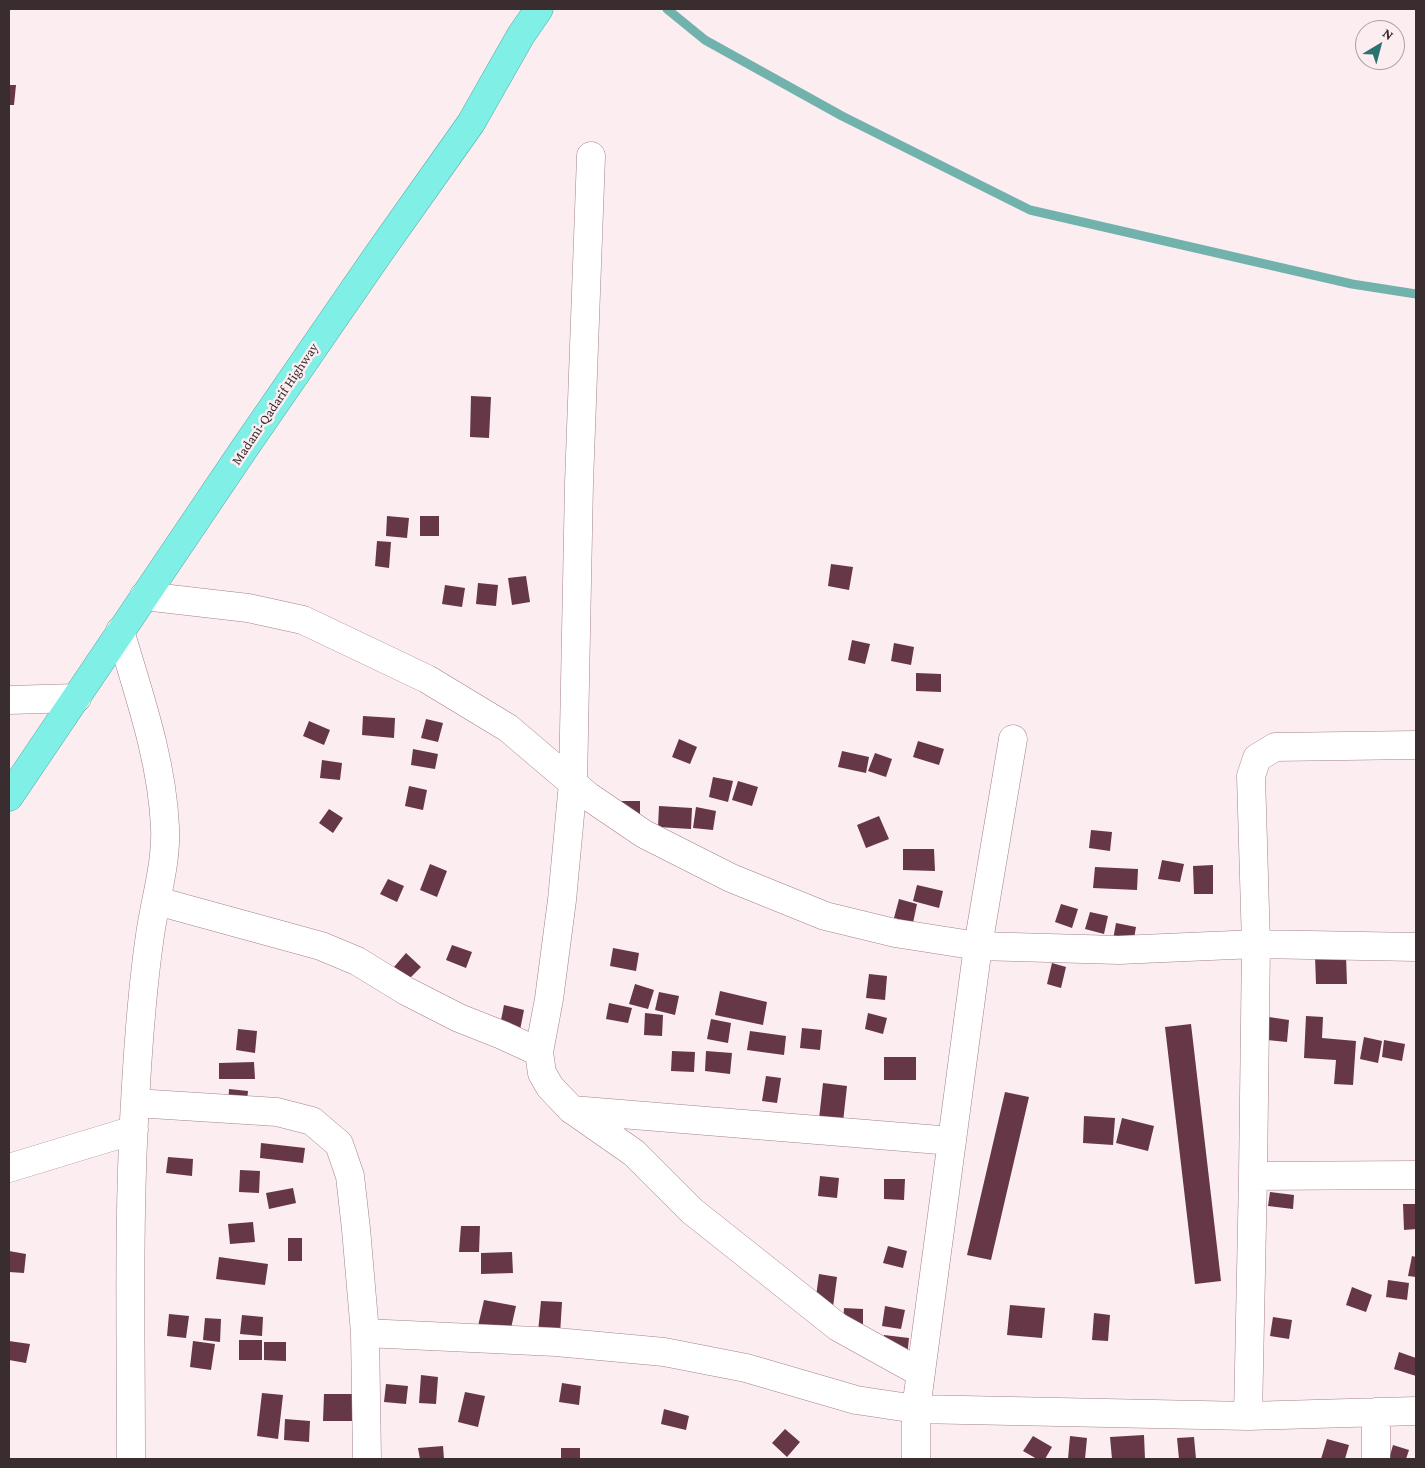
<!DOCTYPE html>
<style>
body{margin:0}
#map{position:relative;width:1425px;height:1468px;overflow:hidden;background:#fcedf1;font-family:"Crimson Pro",serif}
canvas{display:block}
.frame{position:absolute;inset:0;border:10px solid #3a2d30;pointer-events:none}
.north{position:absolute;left:1355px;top:20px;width:50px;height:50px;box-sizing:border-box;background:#fcedf1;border:1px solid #aea0a4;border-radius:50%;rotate:37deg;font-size:14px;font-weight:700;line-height:20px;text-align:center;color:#3a2d30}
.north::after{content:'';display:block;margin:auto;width:18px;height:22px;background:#2b736e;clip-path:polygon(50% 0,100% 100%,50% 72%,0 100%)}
</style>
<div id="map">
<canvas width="1425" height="1468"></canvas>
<div class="frame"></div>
<div class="north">N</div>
</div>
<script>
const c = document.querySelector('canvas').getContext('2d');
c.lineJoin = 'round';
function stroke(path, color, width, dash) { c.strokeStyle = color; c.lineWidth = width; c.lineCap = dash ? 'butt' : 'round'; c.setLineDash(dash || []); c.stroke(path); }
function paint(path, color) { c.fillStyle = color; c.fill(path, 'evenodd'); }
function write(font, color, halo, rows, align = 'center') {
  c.font = font + ' "Crimson Pro",serif'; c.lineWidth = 5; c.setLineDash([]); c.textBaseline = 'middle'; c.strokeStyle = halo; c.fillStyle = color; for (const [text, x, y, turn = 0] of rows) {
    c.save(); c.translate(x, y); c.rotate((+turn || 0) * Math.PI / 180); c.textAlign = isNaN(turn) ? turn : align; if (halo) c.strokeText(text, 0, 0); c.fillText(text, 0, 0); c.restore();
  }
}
const stream = new Path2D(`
 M667,9L705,40L842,116L1030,210L1352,284L1416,294`);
const building = new Path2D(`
 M9,85H16L14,105H9Z
 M471,396L491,397L489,438L470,437Z
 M387,516L409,518L407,538L386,536Z
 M420,516H439V536H420Z
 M377,541L391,542L389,568L375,566Z
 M831,564L853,567L849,590L828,586Z
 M526,576L530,602L512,605L508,578Z
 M478,583L498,585L496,606L476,604Z
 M445,585L465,588L462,607L442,604Z
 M852,640L870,644L865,664L848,660Z
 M894,643L914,647L911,665L891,661Z
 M916,673L941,674V692L916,691Z
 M363,716L395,718L394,738L362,735Z
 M426,719L443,723L438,742L421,738Z
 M309,721L330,730L324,745L303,736Z
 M679,739L697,747L690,764L672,757Z
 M918,741L944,749L939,765L913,757Z
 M413,749L438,754L435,769L411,765Z
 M842,751L869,757L866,773L838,767Z
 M875,753L892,759L886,777L868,771Z
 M322,760L342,763L340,780L320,778Z
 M713,777L733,781L728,802L709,797Z
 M738,781L758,787L752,806L732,800Z
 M409,786L427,790L423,810L405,806Z
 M615,801H640V820Z
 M659,806L692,808L691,829L658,827Z
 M696,807L716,811L713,830L693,828Z
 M329,809L343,818L333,833L319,823Z
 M879,816L889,839L866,848L857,825Z
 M1091,830L1112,832L1110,851L1089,848Z
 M903,849H934L935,871L903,870Z
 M1162,860L1184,864L1180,882L1158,879Z
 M430,864L447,871L437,897L420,890Z
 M1213,865V894H1194L1193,866Z
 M1095,867L1138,869L1137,890L1093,888Z
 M388,879L404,886L397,902L380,894Z
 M917,885L943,891L939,908L913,901Z
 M899,899L917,904L913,923L894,918Z
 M1061,904L1078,909L1072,928L1055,922Z
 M1090,912L1108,916L1104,934L1085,929Z
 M1116,923L1136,927L1132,950L1112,945Z
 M452,945L472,952L466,968L446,960Z
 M613,948L639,953L636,971L610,966Z
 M406,953L421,967L408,980L394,967Z
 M1346,955L1347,984H1316L1315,956Z
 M1052,963L1066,967L1061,988L1047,984Z
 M869,974L887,976L885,1000L866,998Z
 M635,984L654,990L648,1009L629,1004Z
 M720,991L767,1002L763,1025L715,1015Z
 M659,992L679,996L675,1015L655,1010Z
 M609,1003L632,1008L628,1023L606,1019Z
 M504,1005L524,1010L520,1030L500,1025Z
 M645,1013L663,1015L662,1036L644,1035Z
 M868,1013L887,1018L883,1034L865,1029Z
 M1306,1016L1323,1017L1322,1038L1356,1041L1353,1085L1334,1084L1336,1060L1304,1058Z
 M1269,1017L1289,1020L1287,1042L1267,1040Z
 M711,1019L731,1023L728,1043L707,1039Z
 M1191,1024L1221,1281L1195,1284L1165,1027Z
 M802,1028L822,1030L820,1050L800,1048Z
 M238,1029L257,1031L255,1053L236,1050Z
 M750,1031L786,1036L784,1055L747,1050Z
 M1364,1037L1382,1041L1378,1063L1360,1059Z
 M1384,1040L1405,1044L1402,1061L1382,1057Z
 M672,1051L695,1052L694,1072L671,1071Z
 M706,1051L732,1053L730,1074L705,1071Z
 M884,1057H916V1080H884Z
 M254,1062L255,1079H219V1063Z
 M766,1076L781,1078L777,1103L762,1101Z
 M823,1083L847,1086L841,1140L817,1137Z
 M229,1089L248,1091L246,1110L228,1108Z
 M1005,1092L1029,1097L991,1260L967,1255Z
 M1084,1116L1115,1118L1113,1145L1083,1143Z
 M1122,1118L1154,1126L1148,1151L1116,1143Z
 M261,1143L305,1148L303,1163L260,1158Z
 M168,1157L193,1159L192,1176L166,1173Z
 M240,1170L260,1171L259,1193L239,1192Z
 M820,1176L839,1178L837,1198L818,1196Z
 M884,1179H905L904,1200L884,1199Z
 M293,1188L296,1203L269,1209L266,1193Z
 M1270,1192L1294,1195L1293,1209L1268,1206Z
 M1403,1204H1416V1229L1404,1230Z
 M253,1222L255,1242L230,1244L228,1224Z
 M461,1226H480L479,1252H459Z
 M288,1238H302V1261H288Z
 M888,1246L907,1251L903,1268L883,1263Z
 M9,1251L26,1254L24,1273L9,1272Z
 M512,1252L513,1273L481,1274V1253Z
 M1412,1256L1416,1257V1277L1408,1276Z
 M219,1257L268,1264L265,1285L216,1279Z
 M819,1274L837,1277L833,1307L815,1304Z
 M1388,1280L1409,1283L1407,1300L1386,1297Z
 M1352,1287L1372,1295L1366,1312L1346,1305Z
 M484,1300L516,1306L507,1346L475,1339Z
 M541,1301L562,1302L560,1334L538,1332Z
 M1010,1305L1045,1308L1042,1338L1007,1335Z
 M885,1306L905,1310L901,1329L882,1326Z
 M844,1308L863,1309V1327L843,1326Z
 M1094,1313L1110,1315L1108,1341L1092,1340Z
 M169,1314L189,1316L186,1338L167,1336Z
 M242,1315L263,1317L262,1336L240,1334Z
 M1273,1317L1292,1320L1289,1339L1270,1336Z
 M205,1318L221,1319L220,1342L203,1340Z
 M884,1335L909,1338L906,1367L881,1364Z
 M239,1340H262V1360H239Z
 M9,1341L30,1344L26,1363L9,1360Z
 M193,1341L215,1344L211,1370L190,1367Z
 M264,1342H286V1361L264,1360Z
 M1399,1352L1416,1358V1376L1394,1369Z
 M421,1375L438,1377L436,1404L419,1403Z
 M562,1383L581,1386L579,1405L559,1402Z
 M386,1384L408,1386L406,1404L384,1402Z
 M465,1392L485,1396L478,1427L458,1422Z
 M262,1393L283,1395L278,1439L257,1436Z
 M324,1394H352V1421H323Z
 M664,1409L689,1416L686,1430L661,1424Z
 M285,1419L310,1421L309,1442L284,1440Z
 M785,1429L800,1442L787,1457L772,1443Z
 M1144,1435L1145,1459H1112L1110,1437Z
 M1033,1436L1052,1447L1045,1459H1037L1023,1451Z
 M1070,1436L1087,1438L1085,1459H1068Z
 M1194,1437L1196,1459H1179L1177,1438Z
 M1327,1439L1349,1445L1345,1459H1321Z
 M1393,1445L1409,1450L1406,1459H1389Z
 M443,1446L444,1459H420L418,1448Z
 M561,1448H580V1459H561Z`);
const minor = new Path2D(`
 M591,156L579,483L573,783L562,900L549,999L539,1052L542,1073L550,1087L571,1109L634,1153L692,1211L838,1327L921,1373
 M144,596L248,608L303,620L427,679L508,728L588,796L644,834L731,878L825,916L895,933L978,946L1119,950L1256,944L1416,947
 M120,631C139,695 162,760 165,827C167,862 155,900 150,935C142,990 138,1047 135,1102C128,1221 131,1340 131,1459
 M9,700L77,698
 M157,901L321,946L357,961L406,991L459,1018L502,1035L539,1052
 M135,1103L277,1112L312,1121L339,1144L350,1176L356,1229L365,1333L367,1459
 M572,1110L952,1141
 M9,1168L134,1130
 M1253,1176L1416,1175
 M365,1333L556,1342L664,1352L746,1368L856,1400L916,1409L1248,1416L1416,1411
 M1376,1412V1459
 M1248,1416L1253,1176L1256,944L1251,776L1257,758L1275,747L1416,745
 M916,1459V1409L978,946L1013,739`);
const trunk = new Path2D(`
 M9,797L244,449L379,253L471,123L521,35L539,9`);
const streetNames = [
 ["Madani-Qadarif Highway",275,404,-56]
];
stroke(stream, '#71b2ac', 9);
paint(building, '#653747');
stroke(minor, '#a3828b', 29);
stroke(trunk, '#53a9a3', 29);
stroke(minor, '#fff', 28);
stroke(trunk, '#80f0e7', 28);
write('14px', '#3a2d30', '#fcedf1', streetNames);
</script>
